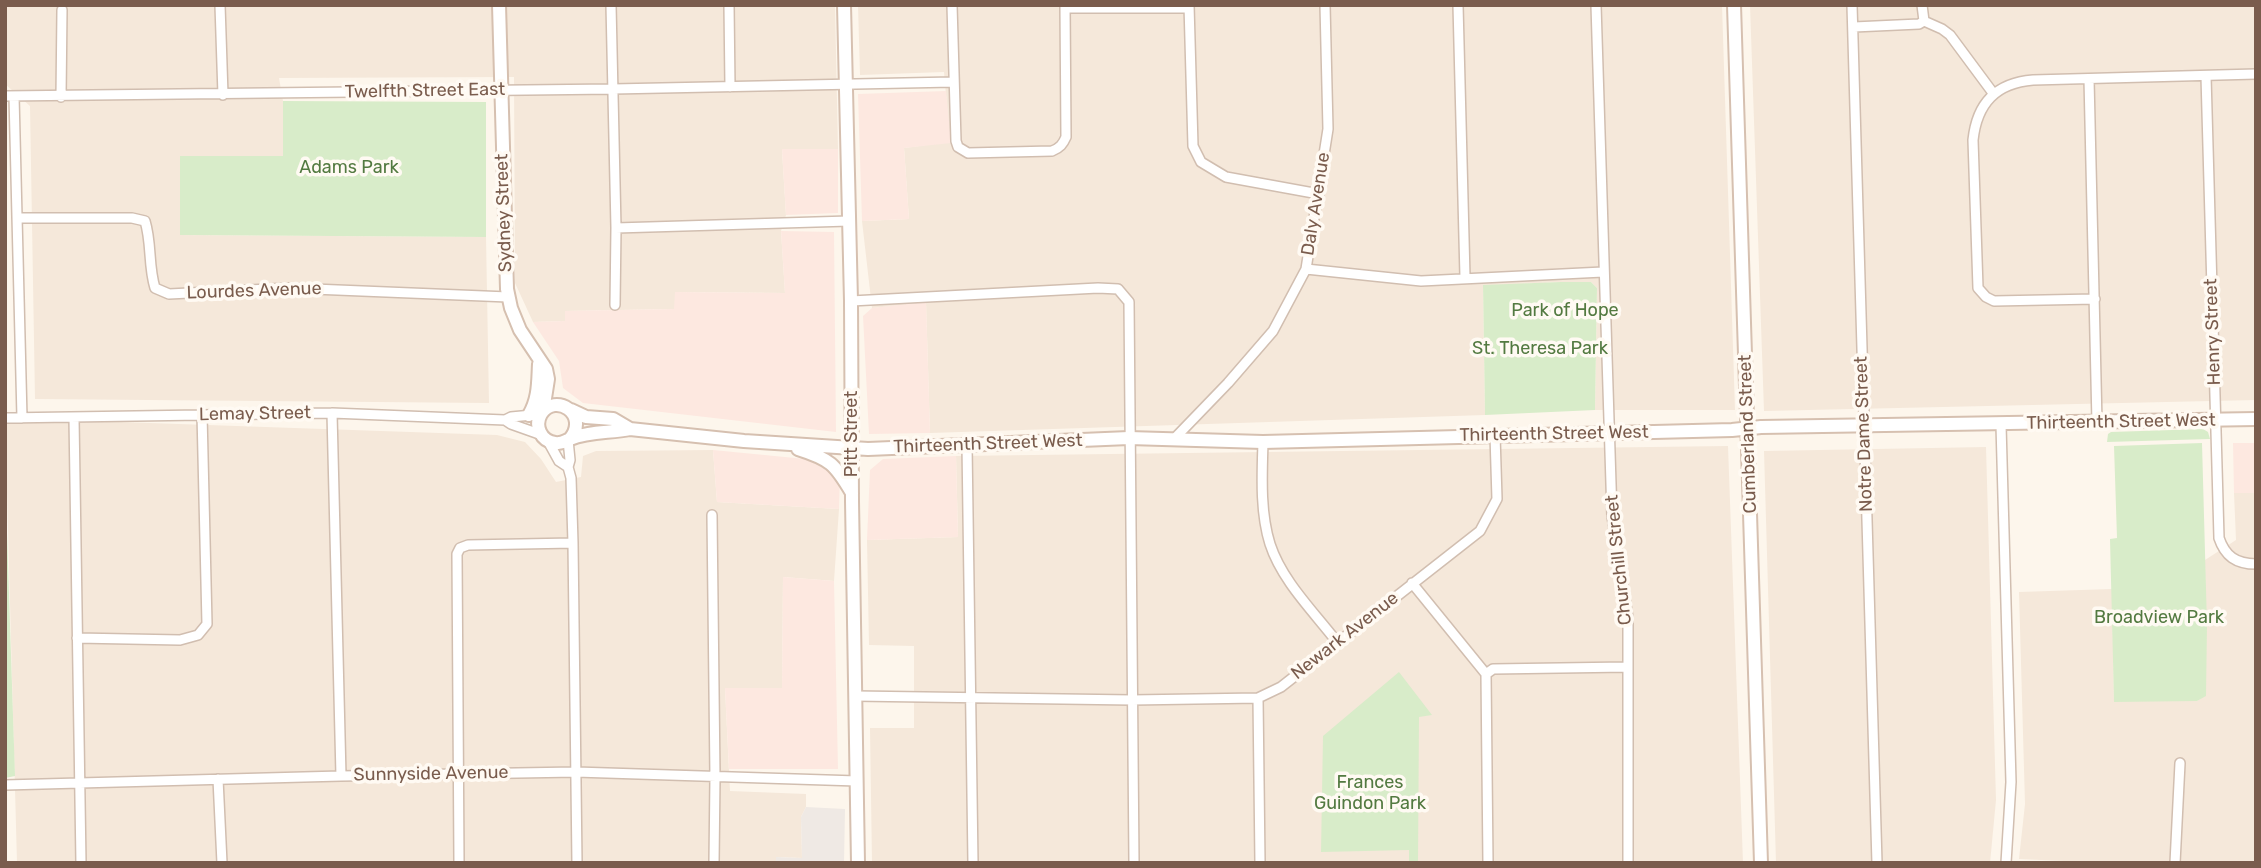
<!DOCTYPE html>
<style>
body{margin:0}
#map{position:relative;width:2261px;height:868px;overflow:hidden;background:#fdf6ec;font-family:Rubik,sans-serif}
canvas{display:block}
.frame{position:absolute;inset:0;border:7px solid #7a5c4d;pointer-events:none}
</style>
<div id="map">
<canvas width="2261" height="868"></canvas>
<div class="frame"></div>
</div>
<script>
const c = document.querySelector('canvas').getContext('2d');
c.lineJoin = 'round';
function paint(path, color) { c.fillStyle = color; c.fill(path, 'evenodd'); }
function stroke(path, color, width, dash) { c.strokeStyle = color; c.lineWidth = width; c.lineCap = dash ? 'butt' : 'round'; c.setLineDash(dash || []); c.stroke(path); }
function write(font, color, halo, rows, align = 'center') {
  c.font = font + ' Rubik,sans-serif'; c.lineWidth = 7; c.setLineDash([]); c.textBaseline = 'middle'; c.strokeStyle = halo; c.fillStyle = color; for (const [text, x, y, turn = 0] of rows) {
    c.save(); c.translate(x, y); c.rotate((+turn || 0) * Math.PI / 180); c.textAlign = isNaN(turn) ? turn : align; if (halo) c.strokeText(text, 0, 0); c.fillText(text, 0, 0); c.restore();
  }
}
const residential = new Path2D(`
 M5,5H835L838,149L782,150L786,215L781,231L785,293L676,292L675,309L565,311V321L533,322L515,283L514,77L279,78L283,101V156L180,235L486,237L489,403L35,399L30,106L5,84Z
 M858,5H1722L1735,410H1595L1597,288L1591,282H1561L1483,286L1485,415L930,433L926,303L872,308L862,221L909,219L904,148L950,142L944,72L860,75Z
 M1750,5H2256V400L1764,411Z
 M5,418L497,435L525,442L541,459L556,482L581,477L583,456L596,451L713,450L717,502L839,509L834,581L783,577L782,689L725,688L730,791L806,794V807L801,817L802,858L777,857L776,863H17Z
 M1728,446L1743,863H872L870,728H914V646L869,645L867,540L958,537L956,456Z
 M1986,447L1996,800L1990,863H1776L1764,451Z
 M2234,493H2256V863H2108L2019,859L2025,804L2019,592L2112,589L2114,701H2197L2206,695L2205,560L2236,540Z`);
const commercial = new Path2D(`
 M946,91L951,143L904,148L909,219L862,221L858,94Z
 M838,149V213L786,215L782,149Z
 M781,231L834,232L836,432L583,403L563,388L559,361L533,322L565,321V311L674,309L675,292L785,293Z
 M926,302L930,433L869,434L863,316L872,308Z
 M2233,443H2256V493H2234Z
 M713,450L826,461L840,475L839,509L717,502Z
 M956,456L958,537L867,540L870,470L883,459Z
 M783,577L834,581L838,769H729L725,688H782Z`);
const industrial = new Path2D(`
 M806,807L845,809L844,863H776V857L802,858L801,817Z`);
const green = new Path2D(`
 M283,101L486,102V237L180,235V156H283Z
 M1561,282H1591L1597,288L1595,410L1485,415L1483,285Z
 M2203,429L2208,432L2210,439L2107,442L2108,434L2111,432Z
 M2202,443L2207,625L2206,696L2197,701L2114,702L2110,539L2117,538L2114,446Z
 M5,472L15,776L5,778Z
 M1399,672L1432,715L1419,717L1418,863H1409V850L1321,852L1323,736Z`);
const street = new Path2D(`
 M220,5L223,95
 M611,5L616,228L615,305
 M729,5L730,87
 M952,5L956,141L958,147L968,153L1052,151C1060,148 1063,144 1066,137L1065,5
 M1189,5L1193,146L1201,162L1226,177L1319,194
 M1458,5L1465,277
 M1596,5L1612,516L1628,618V863
 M1852,5L1877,863
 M1922,5L1924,21
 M1065,8H1189
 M1854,27L1919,24L1924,21L1942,29L1950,35L1993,93
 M2206,76L2219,538C2225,556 2236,564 2256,564
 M2089,79L2097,423
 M5,96L613,89L953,82
 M14,96L22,418
 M61,97L62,10
 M18,218H132L145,221C152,244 148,265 155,288L169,294L289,288L508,297
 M616,228L849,221
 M1306,269L1421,281L1603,272
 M2095,299L1994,301L1986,297L1978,288L1973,140C1977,103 1996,83 2033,80L2256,74
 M851,301L1098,288L1118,289L1129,302L1134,863
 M332,413L341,776
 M5,418L332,413L505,420L511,417L532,415
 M74,418L81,863
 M505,420L511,424L542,435
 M2001,425L2011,782L2006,863
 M568,440L570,460L568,467L571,478L573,543L577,863
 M1173,440L1228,383L1273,331L1306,269L1328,129L1325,5
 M548,441L559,461L568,467
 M1263,442C1262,475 1260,512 1270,544C1282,581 1314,612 1337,642
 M967,445L973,863
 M712,515L715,777L714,863
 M1412,583L1486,674L1488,863
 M77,638L180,640L198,635L207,624L202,414
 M1486,674L1493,669L1627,667
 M855,696L1132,700L1258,698
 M218,779L222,863
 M5,785L341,776L576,772L857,781
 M459,863L457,554L460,548L468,545L573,543
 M1260,863L1258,698L1281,687L1480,531L1497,499L1495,435
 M2175,863L2180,763`);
const secondary = new Path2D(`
 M499,5L507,289L511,308L520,330L546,369L548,379L543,411
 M844,5L851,301L852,501L858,863
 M1734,5L1761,863
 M571,410L586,417L613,419L630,429
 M529,415C539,398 538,382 539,364
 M570,439C590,414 555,392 541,414C534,426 541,441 555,443C562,444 565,441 570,439C589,431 610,433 630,429L744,441L868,449L1129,438L1263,442L1732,430L1761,427L2256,419
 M798,449C830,459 835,464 852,493`);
const streetNames = [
 ["Twelfth Street East",425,91,-1],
 ["Daly Avenue",1316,204,-81],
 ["Sydney Street",504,213,-92],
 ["Lourdes Avenue",254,291,-2],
 ["Henry Street",2213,332,-92],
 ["Lemay Street",255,414,-1],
 ["Thirteenth Street West",2121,422,-1],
 ["Pitt Street",852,434,-90],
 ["Thirteenth Street West",1554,434,-1],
 ["Cumberland Street",1748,434,-92],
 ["Notre Dame Street",1864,434,-92],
 ["Thirteenth Street West",988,444,-2],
 ["Churchill Street",1619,560,-96],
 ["Newark Avenue",1345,636,-38],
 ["Sunnyside Avenue",431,774,-1]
];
const parkNames = [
 ["Adams Park",349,168],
 ["Park of Hope",1565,311],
 ["St. Theresa Park",1540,349],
 ["Broadview Park",2159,618],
 ["Frances",1370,783],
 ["Guindon Park",1370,804]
];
paint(residential, '#f5e8da');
paint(commercial, '#fde8e0');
paint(industrial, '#efe9e4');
paint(green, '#d8ecc9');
stroke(street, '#d1beb0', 12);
stroke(secondary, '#d6c0b0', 16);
stroke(street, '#fff', 9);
stroke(secondary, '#fff', 12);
write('18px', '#7a5c4d', '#fffaf3', streetNames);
write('18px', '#537a41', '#fffaf3', parkNames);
</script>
